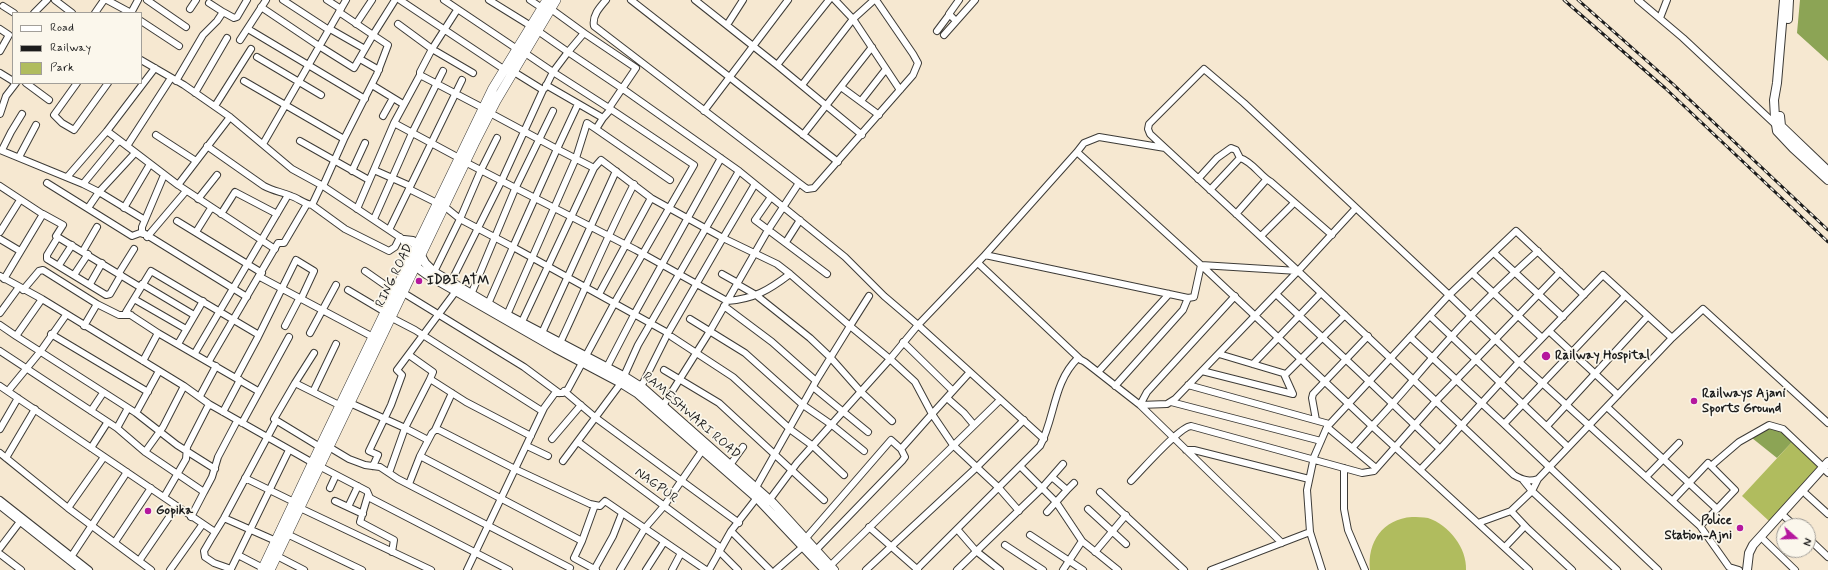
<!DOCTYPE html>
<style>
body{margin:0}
#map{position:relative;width:1828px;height:570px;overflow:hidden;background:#f6e8d1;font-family:Mynerve,sans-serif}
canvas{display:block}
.legend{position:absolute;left:12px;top:12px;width:130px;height:72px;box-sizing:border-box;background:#fbf7ec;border:1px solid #a29f99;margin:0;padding:5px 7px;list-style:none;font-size:12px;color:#1c1c1c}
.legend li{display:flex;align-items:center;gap:8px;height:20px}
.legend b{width:20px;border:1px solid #a29f99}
.north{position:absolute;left:1776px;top:518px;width:40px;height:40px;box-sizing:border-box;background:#fbf7ec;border:1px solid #a29f99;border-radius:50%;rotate:110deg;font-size:11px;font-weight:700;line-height:16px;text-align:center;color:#1c1c1c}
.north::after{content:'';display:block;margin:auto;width:14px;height:18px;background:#b5179e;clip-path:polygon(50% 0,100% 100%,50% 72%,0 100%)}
</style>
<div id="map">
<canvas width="1828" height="570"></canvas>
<ul class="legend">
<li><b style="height:5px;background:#fff"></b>Road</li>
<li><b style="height:5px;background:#1c1c1c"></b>Railway</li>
<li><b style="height:11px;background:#b0bc5e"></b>Park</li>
</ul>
<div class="north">N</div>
</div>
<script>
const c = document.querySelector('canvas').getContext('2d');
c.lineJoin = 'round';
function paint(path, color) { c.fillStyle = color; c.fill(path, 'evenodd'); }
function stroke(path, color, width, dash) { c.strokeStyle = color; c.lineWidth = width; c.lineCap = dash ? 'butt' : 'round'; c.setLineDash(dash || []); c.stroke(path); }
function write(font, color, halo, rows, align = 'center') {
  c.font = font + ' Mynerve,sans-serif'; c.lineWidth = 3.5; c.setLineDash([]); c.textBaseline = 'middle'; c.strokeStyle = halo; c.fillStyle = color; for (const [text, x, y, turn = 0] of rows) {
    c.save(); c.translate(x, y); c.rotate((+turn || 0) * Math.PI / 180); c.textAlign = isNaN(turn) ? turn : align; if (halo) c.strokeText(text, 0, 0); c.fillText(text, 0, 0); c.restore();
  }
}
const green = new Path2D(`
 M1793,441L1819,467L1769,521L1742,496Z
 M1412,517C1417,517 1423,517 1428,518C1449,525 1467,548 1466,570H1370C1367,542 1383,519 1412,517Z`);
const forest = new Path2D(`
 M1800,0H1828V61L1797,33Z
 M1770,428L1782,431L1793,441L1777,458L1752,438Z`);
const minor = new Path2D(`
 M55,0L72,13
 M107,0L131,13L138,0
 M147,0L186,27
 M283,0L329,30
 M327,0L341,9
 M400,0L505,70
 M444,0L517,49
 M489,0L531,26
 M530,0L542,8
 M606,0C599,8 592,16 594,26L799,183L768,230L710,331L661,409
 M631,0L838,162
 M695,0L777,65L862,135
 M835,0L853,19L900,90
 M1638,0L1683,38L1776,125
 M209,3L223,12
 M3,6L14,13
 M261,7L319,46L354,68L373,35L388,45L377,74L344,139L323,186
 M190,9L196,0
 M551,9L584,33L568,52L623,89L739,171
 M339,12L373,35L395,0
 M34,13L47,0
 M95,13L104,0
 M1660,18L1667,0
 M141,21L179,46
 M956,21L949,14L959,0
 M356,24L372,0
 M398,24L432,49L473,73
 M727,25L743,0
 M0,29L9,35L0,51
 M248,29L365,99
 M330,29L365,49
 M538,31L568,52L553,72L609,108
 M937,31L949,15
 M944,35L975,0
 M240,40L266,0
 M525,53L553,72L545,88
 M257,57L321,95
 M360,59L379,70
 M141,60L184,85L230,117L292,169L323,186L404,240
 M777,65L829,0
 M0,73L13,81
 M420,75L483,108
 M176,81L203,35L217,21L223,12L234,18L237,17L247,0
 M244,81L344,139
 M26,83L49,100
 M77,83L54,115L62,123L74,130L108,83
 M372,85L403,104
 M546,85L603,118
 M802,85L853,19L874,0
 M841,87L879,115
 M195,93L227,38
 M861,101L886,69
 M215,106L251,49
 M704,111L788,0
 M490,113L557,149L578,104
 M0,114L6,96L16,83
 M383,116L393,98
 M394,123L420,75V72L432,49L457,10
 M596,129L670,180
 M107,131L119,140L83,184L99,192L145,220
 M156,135L196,161
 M803,135L872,47
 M119,140L178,185L275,249
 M300,141L369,180
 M263,144L346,0
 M127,146L171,78
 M207,146L264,186C273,191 282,192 291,196C298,198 304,204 312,205L321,186
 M0,150L83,184
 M2,150L11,132L22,114
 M1077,152L1201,265L1194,297L1188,298L985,255Z
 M1077,152L1084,143L1099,137L1165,148
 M19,157L36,125
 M465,162L636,250L727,301C754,299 769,290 790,274L850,326L816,381L754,491
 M374,170L410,186
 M352,171L365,143
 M164,175L142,227V232L247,297
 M68,176L107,131L155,68
 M1198,179L1217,158L1231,148L1236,150L1240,158C1253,162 1260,176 1271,182L1332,235
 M47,183L132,236L140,233L143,234
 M799,183L807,189L814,188L913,75L918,63L913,54L876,0
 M755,184L845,257L884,296L918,325L985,255
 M178,185L230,117
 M0,186L44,215
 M409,189L437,203
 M1210,190L1240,158
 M771,197L755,220L827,274
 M198,199L217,175
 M312,205L345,229L389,251L395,247L400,237
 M88,208L99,192L135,153
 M124,208L150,164
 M357,209L394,123L459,158
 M221,214L235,192L277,214
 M1236,214L1266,180
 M374,219L412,133L443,71
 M177,221L262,273
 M389,230L462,80
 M0,232L20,200
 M196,232L211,208
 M1261,236L1294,203
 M58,237L47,255V259L106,295L110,294L121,275
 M147,237L186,191
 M0,239L20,251
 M786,242L800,220
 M83,251L97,227
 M1494,253L1563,317
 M978,263L1081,360
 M59,265L72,245
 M365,271L395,292
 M1298,271L1356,208
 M434,272L460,219L444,206
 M119,273L134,249
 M1472,273L1542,338
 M722,274L738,283
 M74,275L88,254
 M0,276L42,299L184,386L209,404L313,463
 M260,277L373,337
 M4,279L43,214L63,225L56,236L140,287
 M451,282L502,180L543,90L514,72
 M90,284L102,263
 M142,284L194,315
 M737,284L756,295L810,338L830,357L861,392L892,421
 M23,290L39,271L43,270L97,304L84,326
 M348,290L385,312
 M402,292L524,367L559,393
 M599,294L651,198
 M1276,294C1331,345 1386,397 1440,449L1519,362L1449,295L1244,103L1204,69L1149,124L1148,129L1150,134L1298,271L1201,265L1372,426C1400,397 1424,366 1451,337C1478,307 1508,278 1538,251
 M1235,296L1147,392L1140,405L1282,543
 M1625,296L1504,424L1658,570
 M470,297L515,189L553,111
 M134,299L186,329
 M97,304L119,315H131
 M488,304L513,247L460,219L481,170L497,138
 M724,306L772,342L816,381
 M0,313L19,287
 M507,315L576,158L587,123L596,129L603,118L611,109
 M1430,316L1568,447
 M390,317L415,330L542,411
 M690,319L745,353L803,405L832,425L864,451
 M0,325L16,336L42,299
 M285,326L299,299
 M520,326L594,168
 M1549,331L1618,395
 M310,333L336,285
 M542,333L616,171
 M51,334L148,392
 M16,336L136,413
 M672,337L733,377L791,430L813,446L844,475
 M1410,337L1504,424
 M1672,338L1603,275L1519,362L1700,526L1729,567L1739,570
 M903,342L953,391
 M560,343C585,290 607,236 634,184
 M178,344L203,301
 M0,351L117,428L145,452L204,492L191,517
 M195,353L288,195
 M1219,354L1286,374L1345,315
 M409,355L433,372L430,379
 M143,361L158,333
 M209,361L278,243H284L307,204
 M1253,364L1321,293
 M607,367L635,313L721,158
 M664,370L719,403L824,500
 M159,371L136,413L177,445L215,469
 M1202,371L1293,394L1284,374
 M970,372L932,414L953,445L999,488L1019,511
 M1098,372L1169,294
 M624,376L638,345L739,171L755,184L723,238L777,264L790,274
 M236,378L258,337L296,260L314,271L301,299
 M295,383L314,353
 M1188,385L1329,424
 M0,386L215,532
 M639,386L643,383L668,333L723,238L651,198L601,160L594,168L557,149L513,247L668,333
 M1115,386L1183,310L1188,298
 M813,387L868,432
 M8,391L40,352L66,315
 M258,391L158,333L126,312L151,271L259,335
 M564,391L596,418L739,523
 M313,392L336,344
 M200,396L216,366
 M947,398L964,413L974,425
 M1171,402L1321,441
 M350,403L405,428L389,473
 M1607,407L1717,509L1700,526
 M91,411L103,393
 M223,412L240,380
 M1316,420L1312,398L1313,394L1368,336
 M276,421L224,518L211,539L204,551L205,557L214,563L231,569L289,450
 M242,423L289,337
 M1547,426L1648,316
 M1327,427L1376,468
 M117,428L128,408
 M0,429L18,398
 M435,430L452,393
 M552,439L581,405
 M428,440L405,428L430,379L466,402L531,436
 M578,442L721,548
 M527,446L548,456
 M320,447L274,419L295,383L341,406
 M329,447L349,459L365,465L380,467L398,479L570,568
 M91,448L107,423
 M1352,448L1372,426L1420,470L1440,449
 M1186,450H1194L1309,479
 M145,452L163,427L184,386
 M0,453L68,508L139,561
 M6,458L35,409
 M563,461L621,383
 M730,465L743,447
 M319,466L367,491L370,498L509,570
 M373,466L378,455L369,451L391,405L402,375L397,370L456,291
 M1711,466L1739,442L1769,425L1783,429L1823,467
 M1021,467L1056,502L1082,541L1118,570
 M1344,468V509L1348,530L1365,570
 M1420,470L1529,570
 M1826,471L1828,473
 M1646,477L1679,443
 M245,478L294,502
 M1523,480L1532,491L1538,479
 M1131,481C1142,470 1179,427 1191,426L1362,473L1374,471L1436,401L1560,272
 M409,484L420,456
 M330,488L336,475
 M1067,490L1074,483
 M204,492L212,477L218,457L237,421
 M1100,492L1184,570
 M1806,494L1828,514
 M368,495L360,522L394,540L392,552
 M164,497L186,459L187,447L209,404
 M0,500L89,570
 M1673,500L1708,463L1735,490L1717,509
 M335,501L363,514
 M768,502L797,463L890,359L850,326L869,296
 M595,505L582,541L420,456L432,433L435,430H439L515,469L590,504L600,506L605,501L681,553
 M0,506L81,570
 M348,507L358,486
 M68,508L104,457
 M300,508L431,570
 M1088,509L1126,544
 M1047,512L1067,490L1052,477
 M1785,517L1795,526
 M224,518L276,541
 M1478,523L1511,511
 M869,527L918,570
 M957,529L976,551L1000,570
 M731,531L770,570
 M1310,532L1322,570
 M287,534L362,570
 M1030,535L1083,570
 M806,538L891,440L901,449L932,414L915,382L890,359L918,325L1044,439
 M1808,538L1828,557
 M1764,540L1795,570
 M582,541L574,558L596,570
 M115,542L151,488
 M1005,545L1043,570
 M1505,547L1525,526
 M0,548L22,519
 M816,550L902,461L905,457L901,449
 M719,551L738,570
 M1095,552L1126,515
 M0,554L21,570
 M238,555L263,568
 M277,556L304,570
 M69,560L127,472
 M830,566L1000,400
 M151,570L139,561L176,507
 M170,570L202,525
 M467,570L544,408L555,393H563L568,389L615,302L694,165L609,108L636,68L584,33
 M594,570L613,536L622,513
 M620,570L645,528L664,506L704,448
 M646,570L664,542
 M672,570L681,553L706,570
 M709,570L731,531L759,495
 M776,570L806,544
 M866,570L977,467L1024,420
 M916,570L1040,446C1055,418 1053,382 1078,358L1085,362L1140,405L1167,404L1175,399L1298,271L1514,475C1523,480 1528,482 1538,479L1672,338L1703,309L1828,423
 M957,570L1042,488L1063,464
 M1063,570L1082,541
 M1211,570L1310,532L1307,490L1314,457L1327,427L1449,295L1516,231L1584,295
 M1572,570L1528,529L1511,511L1532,491L1617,570`);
const major = new Path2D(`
 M1784,0L1777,83L1774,100L1775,118L1777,131L1793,148L1828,180
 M1788,19L1789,0
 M1780,116L1781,126L1828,171
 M825,570L757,498L637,393L621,383L555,348L426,274L415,266L404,240L413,241L425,263L434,272L451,282L507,315L625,377L644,389L773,503L834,570
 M1747,570L1749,553L1753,545L1828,462`);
const highway = new Path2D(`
 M262,570L320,447L493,88L547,0
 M270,570L474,144L496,101L556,0`);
const rail = new Path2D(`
 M1564,0L1665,88L1828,242
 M1578,0L1673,84L1828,230`);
const markers = [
 [419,281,4,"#b5179e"],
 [1546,356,5,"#b5179e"],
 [1694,401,4,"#b5179e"],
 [148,511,4,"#b5179e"],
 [1740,528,4,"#b5179e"]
];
const streetNames = [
 ["RING ROAD",395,276,-64],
 ["RAMESHWARI ROAD",691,416,41],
 ["NAGPUR",656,486,36]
];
const poiNames = [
 ["IDBI ATM",427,281],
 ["Railway Hospital",1555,356],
 ["Railways Ajani",1702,394],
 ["Sports Ground",1702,409],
 ["Gopika",156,511],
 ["Police",1732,521,"right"],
 ["Station-Ajni",1732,536,"right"]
];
paint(green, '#b0bc5e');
paint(forest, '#8ca455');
stroke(minor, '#3d3b37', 8);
stroke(major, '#3d3b37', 10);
stroke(highway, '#3d3b37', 10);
stroke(minor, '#fff', 6);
stroke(major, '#fff', 8);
stroke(highway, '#fff', 9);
stroke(rail, '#1c1c1c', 3);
stroke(rail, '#fbf7ec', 1.5, [4.5]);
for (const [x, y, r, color] of markers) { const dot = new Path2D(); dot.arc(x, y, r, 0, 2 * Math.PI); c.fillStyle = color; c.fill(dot); stroke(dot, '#fbf7ec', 1.5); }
write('13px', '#1c1c1c', '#fbf7ec', streetNames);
write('bold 13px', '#1c1c1c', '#fbf7ec', poiNames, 'left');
</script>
